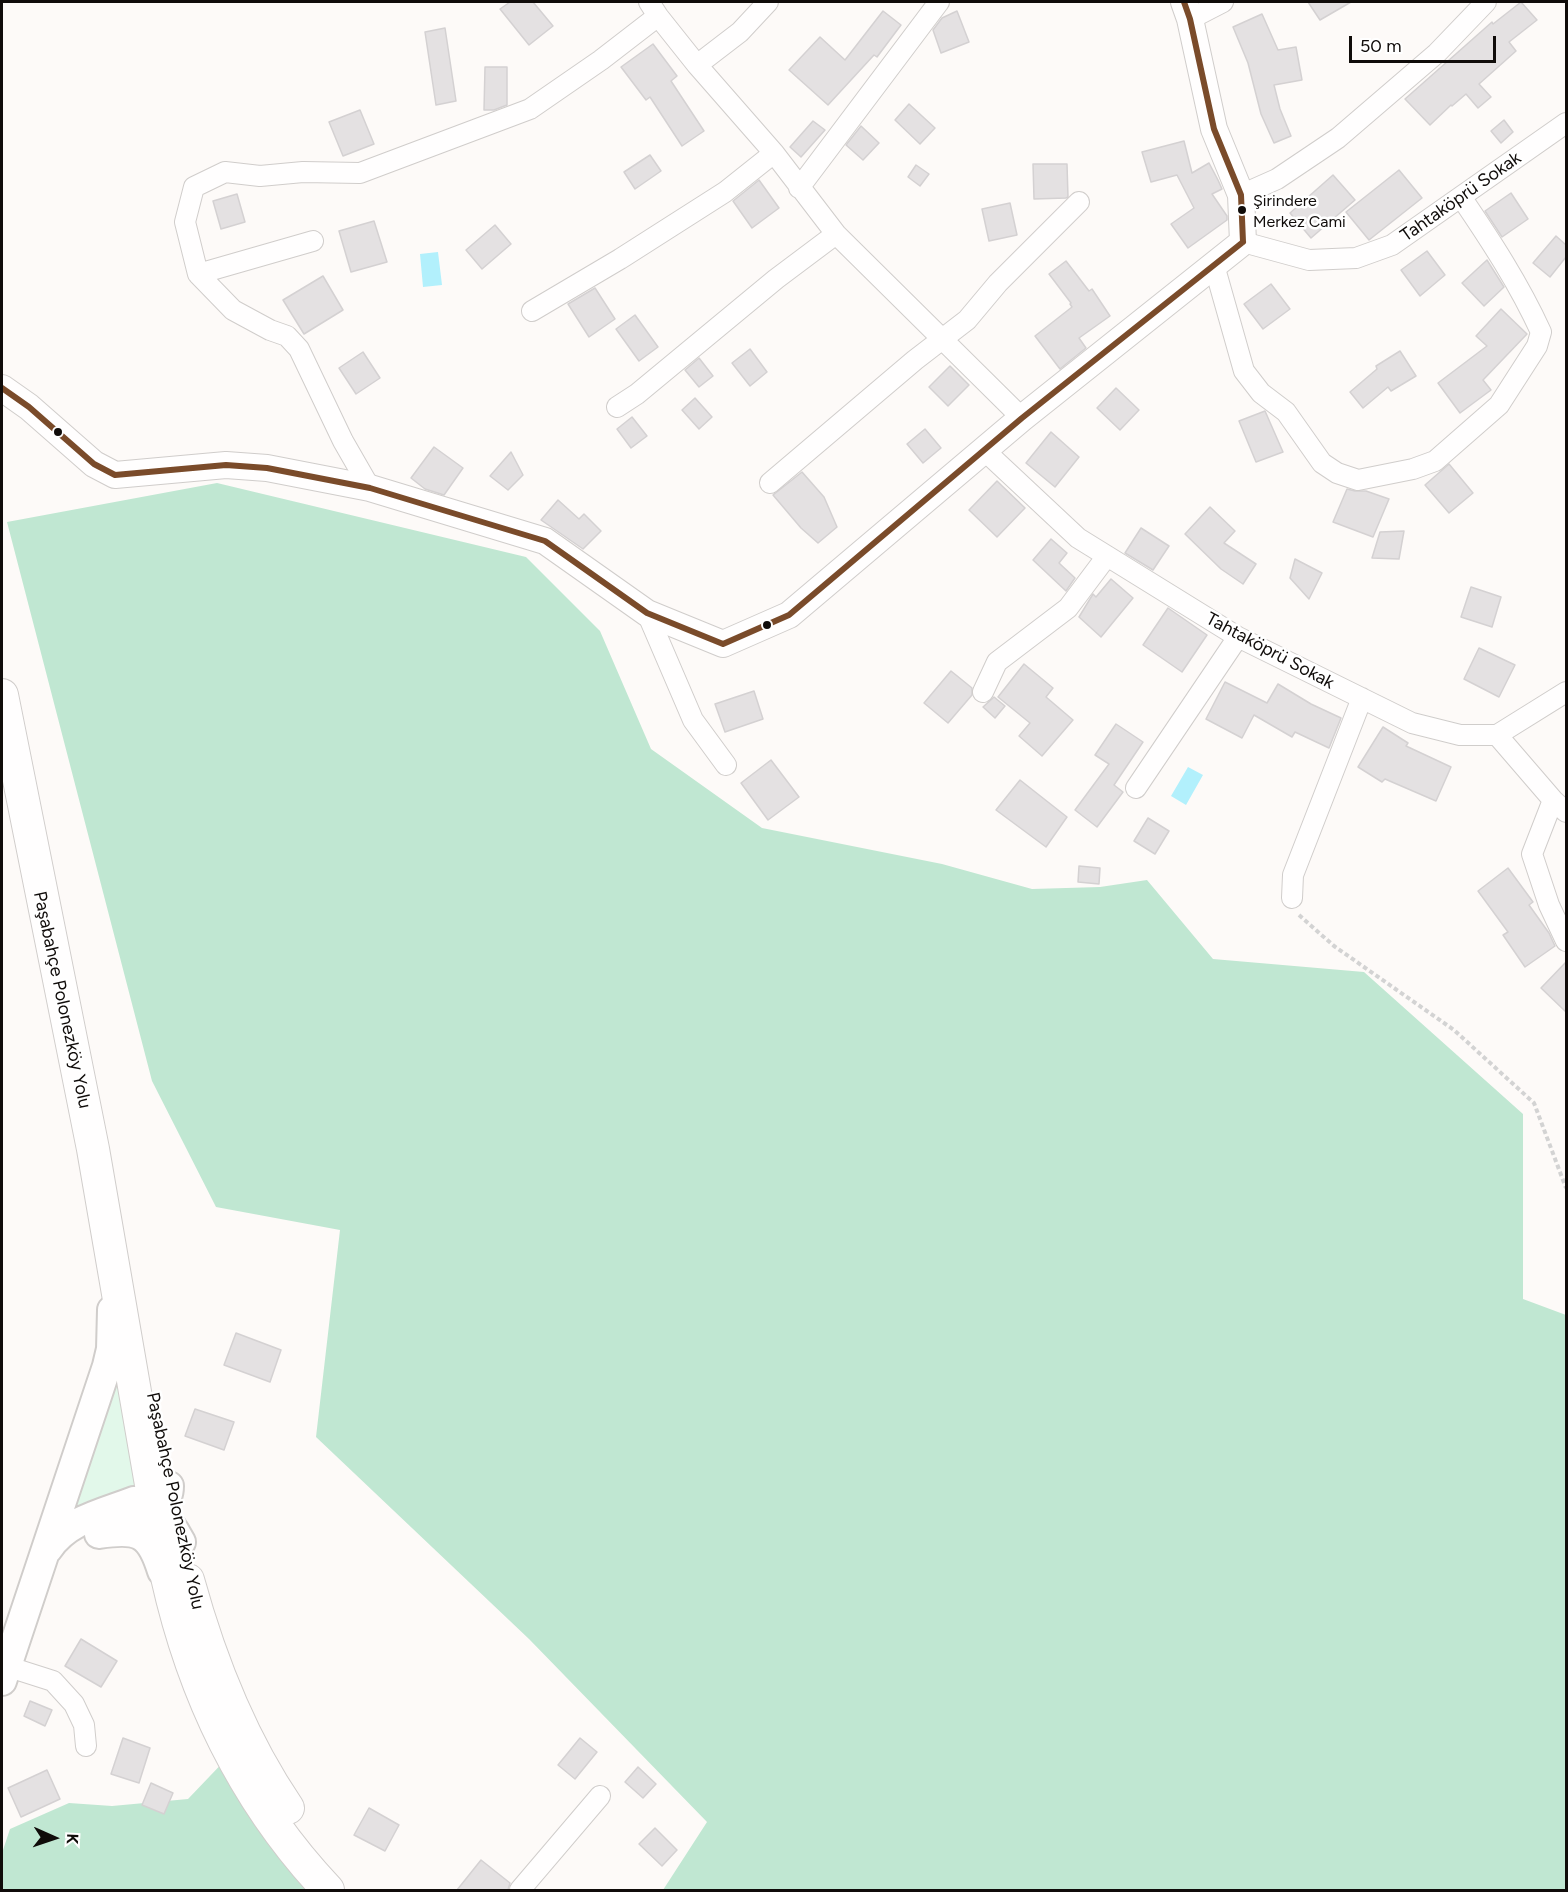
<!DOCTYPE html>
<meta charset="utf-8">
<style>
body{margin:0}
#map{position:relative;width:1568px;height:1892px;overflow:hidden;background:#fdfaf8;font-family:Figtree,sans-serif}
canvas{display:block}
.frame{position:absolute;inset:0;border:3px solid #100c0a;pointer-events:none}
.north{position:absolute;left:24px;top:1808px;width:60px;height:60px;-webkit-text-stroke:4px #fff;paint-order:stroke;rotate:93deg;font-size:16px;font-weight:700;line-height:24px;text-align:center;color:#100c0a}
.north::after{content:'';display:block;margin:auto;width:21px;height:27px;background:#100c0a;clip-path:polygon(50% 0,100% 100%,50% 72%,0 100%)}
.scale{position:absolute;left:1349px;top:36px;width:147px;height:27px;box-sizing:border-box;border:3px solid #100c0a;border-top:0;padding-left:8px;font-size:18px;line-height:21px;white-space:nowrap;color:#100c0a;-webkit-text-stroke:4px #fff;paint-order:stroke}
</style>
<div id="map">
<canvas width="1568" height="1892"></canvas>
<div class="frame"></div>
<div class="north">K</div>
<div class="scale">50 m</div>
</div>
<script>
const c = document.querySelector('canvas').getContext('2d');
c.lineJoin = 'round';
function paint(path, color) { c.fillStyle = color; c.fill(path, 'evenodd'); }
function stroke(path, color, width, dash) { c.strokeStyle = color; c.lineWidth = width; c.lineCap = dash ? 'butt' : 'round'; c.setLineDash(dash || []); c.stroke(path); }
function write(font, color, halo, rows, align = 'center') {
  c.font = font + ' Figtree,sans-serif'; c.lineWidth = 5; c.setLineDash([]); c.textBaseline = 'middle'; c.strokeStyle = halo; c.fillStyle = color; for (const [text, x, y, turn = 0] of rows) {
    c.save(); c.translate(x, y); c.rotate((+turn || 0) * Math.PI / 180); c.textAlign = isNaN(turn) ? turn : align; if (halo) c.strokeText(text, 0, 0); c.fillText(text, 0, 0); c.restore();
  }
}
const green = new Path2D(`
 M118,1372L139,1485L58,1527Z`);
const forest = new Path2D(`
 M217,483L526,557L600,631L651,749L762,828L942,864L1032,889L1100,887L1147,880L1213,959L1364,972L1523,1114V1299L1566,1315V1890H663L707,1822L529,1639L316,1437L340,1230L216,1207L152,1081L7,522Z
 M231,1754L324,1890H3L2,1886V1853L10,1829L69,1803L112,1806L188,1799Z`);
const water = new Path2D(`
 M438,252L442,285L423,287L420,254Z
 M1188,767L1203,775L1186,805L1171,796Z`);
const building = new Path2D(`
 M510,2H533L553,26L529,45L500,9Z
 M1308,2H1351L1320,20Z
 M1521,2L1537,20L1509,42L1516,51L1479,84L1491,97L1478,108L1466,94L1452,106L1451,105L1430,125L1405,99L1492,22L1493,24Z
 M883,11L901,25L877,57L874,55L828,105L789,70L820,37L845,60Z
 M957,11L969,42L941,53L933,30L942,18Z
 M1262,14L1278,50L1296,47L1302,80L1274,85L1280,109L1291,136L1274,143L1261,114L1248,63L1233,27Z
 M445,28L456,101L436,105L425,32Z
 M653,44L677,76L671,81L704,131L682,146L650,97L646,100L621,67Z
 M485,67H507V105L494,110H484Z
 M909,104L935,128L920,144L895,120Z
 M360,110L374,144L343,156L329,122Z
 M1504,120L1513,132L1501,143L1491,131Z
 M813,121L825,130L801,157L790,147Z
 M861,126L879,143L863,160L846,145Z
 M1184,141L1192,173L1209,163L1218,180L1222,189L1212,194L1227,216V220L1188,248L1171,224L1194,208L1177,175L1151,182L1142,152Z
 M650,155L661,171L635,189L624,172Z
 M1033,164H1067L1068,197L1066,198L1034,199Z
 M916,165L929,174L920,186L908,177Z
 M1399,170L1422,198L1369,240L1346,212Z
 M1333,175L1355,200L1311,238L1290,213Z
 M759,180L779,208L752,228L733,201Z
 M1511,193L1528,219L1502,237L1485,211Z
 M237,194L245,222L221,229L213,201Z
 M1010,203L1017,235L989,241L982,209Z
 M374,221L387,262L351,272L339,231Z
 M495,225L511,244L482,269L466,250Z
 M1556,236L1566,245V257L1550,277L1533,263Z
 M1427,251L1445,275L1420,296L1401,270Z
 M1487,260L1504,287L1484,306L1462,283Z
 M1066,261L1089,291L1092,289L1110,316L1079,338L1086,348L1060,369L1035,336L1072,307L1070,304L1071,303L1049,274Z
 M323,276L343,310L304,334L283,300Z
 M1271,284L1290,309L1263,329L1244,304Z
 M595,288L615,319L589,337L568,304Z
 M1501,309L1527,334L1483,380L1491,390L1460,413L1438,383L1487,346L1476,336Z
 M635,315L658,347L639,361L616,329Z
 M750,349L767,372L750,386L732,363Z
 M1400,351L1416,376L1391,391L1388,387L1363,408L1350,392L1377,369L1376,366Z
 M363,352L380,378L356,394L339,368Z
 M699,358L713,376L699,387L685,370Z
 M950,366L969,385L948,406L929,387Z
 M1116,388L1139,410L1120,430L1097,408Z
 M695,398L712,417L699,429L682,410Z
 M1265,411L1283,452L1256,462L1239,421Z
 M632,417L647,436L631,448L617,429Z
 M925,429L941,448L923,463L907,444Z
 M1051,432L1079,457L1055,487L1026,463Z
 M434,447L463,468L444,495L425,489L411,478Z
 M511,452L523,475L508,490L490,476Z
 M1449,464L1473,493L1449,513L1425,485Z
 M802,472L824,497L837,527L818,543L801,528L773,495Z
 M997,481L1025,508L997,537L969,510Z
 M1347,489L1355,491H1366L1389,499L1373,537L1333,522Z
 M558,500L579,519L584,514L601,531L583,549L541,520Z
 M1210,507L1235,531L1224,543L1256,564L1243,584L1221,569L1185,534Z
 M1141,528L1169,546L1153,570L1125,553Z
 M1404,531L1399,559L1372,558L1380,532Z
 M1051,539L1067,553L1059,563L1075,578L1066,591L1033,560Z
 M1295,559L1322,573L1309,599L1290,578Z
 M1111,579L1133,598L1101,637L1079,617L1093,594L1096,597Z
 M1471,587L1501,597L1492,627L1461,617Z
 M1168,608L1207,635L1182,672L1143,645Z
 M1479,648L1515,665L1499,697L1464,679Z
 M1024,664L1053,688L1046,697L1073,720L1042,756L1019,736L1030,723L998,697Z
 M951,671L972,688V695L948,723L924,703Z
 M1225,682L1267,703L1278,684L1311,704L1341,718L1329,748L1295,732L1292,737L1254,715L1242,738L1206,719Z
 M754,691L763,719L725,732L715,704Z
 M994,697L1005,706L995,718L983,707Z
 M1116,724L1143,742L1114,785L1123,792L1097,827L1075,810L1109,764L1095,755Z
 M1383,727L1408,743L1406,746L1451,767L1436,801L1385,779L1382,782L1358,767Z
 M771,760L799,797L768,820L741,783Z
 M1020,780L1067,817L1046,847L996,810Z
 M1148,818L1169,831L1155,854L1134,841Z
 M1079,866L1100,868L1099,884L1078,882Z
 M1508,868L1533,902L1529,905L1549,933L1555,946L1525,967L1503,935L1508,932L1478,891Z
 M1566,962V1012L1541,988Z
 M236,1333L281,1350L270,1382L224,1365Z
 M195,1409L234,1422L224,1450L185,1436Z
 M81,1639L117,1661L101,1687L65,1666Z
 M30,1701L52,1710L45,1726L24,1716Z
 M123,1738L150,1748L139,1783L111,1774Z
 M580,1738L597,1752L575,1779L558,1765Z
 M638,1767L656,1784L643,1798L625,1782Z
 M47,1770L60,1799L21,1817L8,1788Z
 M151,1783L173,1793L164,1814L142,1805Z
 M369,1808L399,1825L385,1851L354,1835Z
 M655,1828L677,1850L662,1866L639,1844Z
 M481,1860L510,1883L508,1890H457Z`);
const path = new Path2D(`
 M1299,915L1334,946L1454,1030L1534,1103L1566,1188`);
const minor = new Path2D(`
 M649,2L658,16L697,65L774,153L836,234L1022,418
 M1190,19L1223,2
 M697,65L740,32L768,2
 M799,188L939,2
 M1241,195L1277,179L1338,138L1437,53L1486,2
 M1243,242L1309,260L1356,258L1392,245L1566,123
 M1214,265L1244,371L1261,393L1286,412L1322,463L1337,473L1358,480L1413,469L1435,461L1499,405L1537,346L1541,332C1519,284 1491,241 1461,197
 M198,274L313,241
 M532,311L620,259L725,192L774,153
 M617,407L637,394L776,279L836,234
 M985,451L1078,538L1238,637L1412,723L1460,735H1497L1553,800L1566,812
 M770,483L915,360L967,320L998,283L1079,202
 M370,488L343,441L299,349L287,336L270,330L233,310L198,274L185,222L194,187L225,172L260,176L303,172L360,173L530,109L601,60L658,16
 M647,613L693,720L726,765
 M983,692L997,662L1068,608L1107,556
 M1497,735L1566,692
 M1136,788L1238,637
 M1553,800L1532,854L1549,905L1566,941
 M1292,898L1293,875L1362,698
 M6,1666L53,1681L74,1704L84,1725L86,1746
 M520,1890L600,1796`);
const tertiary = new Path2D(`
 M2,388L29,407L94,464L115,475L226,465L267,468L370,488L545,541L647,613L723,644L789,615L1022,418L1243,242L1241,195L1214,129L1190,19L1184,2`);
const secondary = new Path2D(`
 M139,1517C154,1510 169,1505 169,1486
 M99,1534C138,1528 150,1532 162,1571
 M48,1549C67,1520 103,1513 134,1501C156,1500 172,1525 181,1542
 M2,1681L107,1366L111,1349L112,1310`);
const primary = new Path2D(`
 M2,695L93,1149L167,1577C193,1694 245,1802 328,1890
 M188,1580C210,1660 241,1739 288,1808`);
const bus1 = new Path2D(`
 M1184,2L1190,19L1214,129L1241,195L1243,242
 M2,388L29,407L94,464L115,475L226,465L267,468L370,488L545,541L647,613L723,644L789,615L1022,418L1243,242`);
const markers = [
 [1242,210,5,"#100c0a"],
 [58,432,5,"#100c0a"],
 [767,625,5,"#100c0a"]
];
const busNames = [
 ["Şirindere",1253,201],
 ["Merkez Cami",1253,222]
];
const streetNames = [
 ["Tahtaköprü Sokak",1461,197,-35],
 ["Tahtaköprü Sokak",1270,651,28],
 ["Paşabahçe Polonezköy Yolu",62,1000,78],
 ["Paşabahçe Polonezköy Yolu",175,1501,78]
];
paint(green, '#e2f8ea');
paint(forest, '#c0e7d2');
paint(water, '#b2f0fc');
paint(building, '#e4e1e2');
stroke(building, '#d4d1d2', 1.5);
stroke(minor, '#d0cdcb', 22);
stroke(tertiary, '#d0cdcb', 28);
stroke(secondary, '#d0cdcb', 32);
stroke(primary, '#d0cdcb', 34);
stroke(path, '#d3d3d3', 4, [4.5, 3]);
stroke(minor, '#fffefe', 20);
stroke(tertiary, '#fffefe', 26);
stroke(secondary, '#fffefe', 28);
stroke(primary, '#fffefe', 32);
stroke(bus1, '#7a4b2a', 6);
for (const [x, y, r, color] of markers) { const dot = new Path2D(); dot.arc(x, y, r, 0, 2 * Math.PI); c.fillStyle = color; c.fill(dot); stroke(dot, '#fff', 2); }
write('16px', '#100c0a', '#fff', busNames, 'left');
write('18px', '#100c0a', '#fff', streetNames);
</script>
